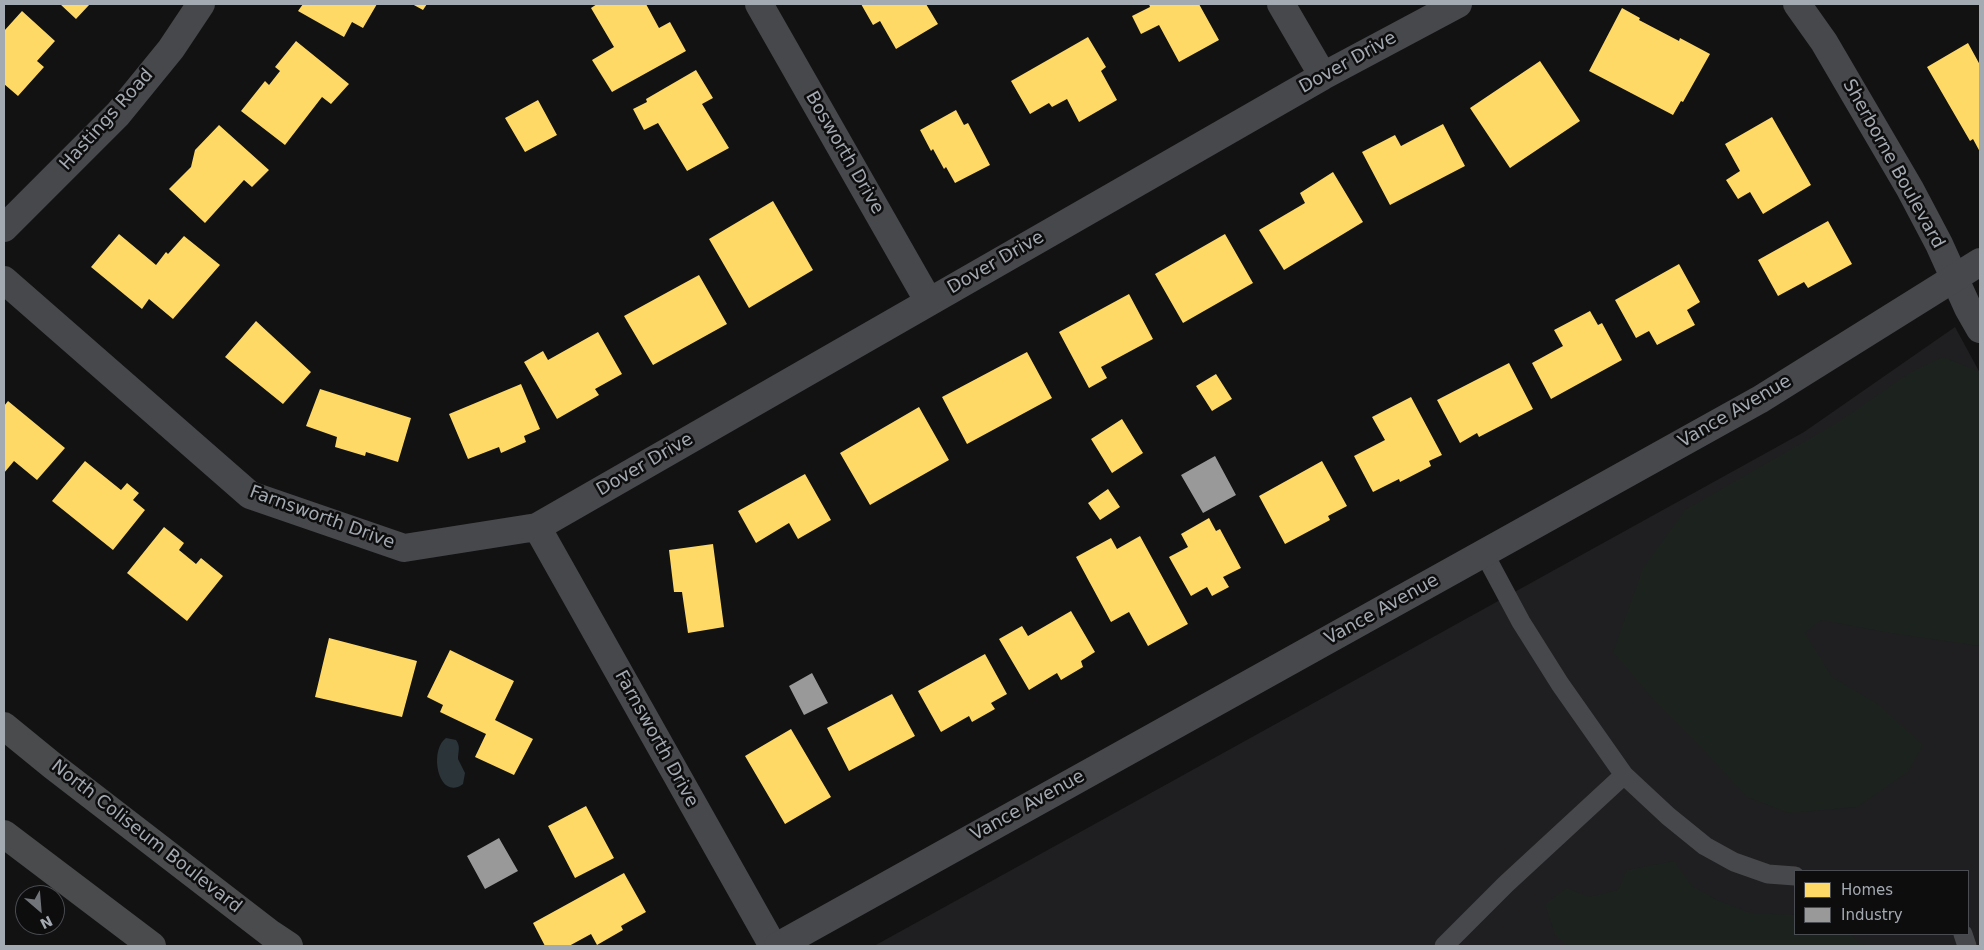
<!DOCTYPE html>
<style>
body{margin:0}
#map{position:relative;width:1984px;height:950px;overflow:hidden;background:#121213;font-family:"DejaVu Sans",sans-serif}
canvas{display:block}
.frame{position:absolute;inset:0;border:5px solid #a4aab2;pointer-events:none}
.legend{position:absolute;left:1794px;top:870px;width:175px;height:65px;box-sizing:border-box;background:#0d0d0e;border:1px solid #494c50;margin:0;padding:6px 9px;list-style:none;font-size:15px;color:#a4aab2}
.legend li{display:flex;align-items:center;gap:10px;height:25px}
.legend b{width:25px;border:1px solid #494c50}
.north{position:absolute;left:15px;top:885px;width:50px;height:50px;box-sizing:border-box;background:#0d0d0e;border:1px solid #494c50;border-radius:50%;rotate:153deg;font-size:14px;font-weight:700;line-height:20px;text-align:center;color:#a4aab2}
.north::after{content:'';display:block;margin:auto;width:18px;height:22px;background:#71757a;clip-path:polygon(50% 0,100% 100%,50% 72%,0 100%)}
</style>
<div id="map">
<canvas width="1984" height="950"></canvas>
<div class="frame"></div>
<ul class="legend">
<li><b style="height:14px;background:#ffd966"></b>Homes</li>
<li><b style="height:14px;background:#999"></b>Industry</li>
</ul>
<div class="north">N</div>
</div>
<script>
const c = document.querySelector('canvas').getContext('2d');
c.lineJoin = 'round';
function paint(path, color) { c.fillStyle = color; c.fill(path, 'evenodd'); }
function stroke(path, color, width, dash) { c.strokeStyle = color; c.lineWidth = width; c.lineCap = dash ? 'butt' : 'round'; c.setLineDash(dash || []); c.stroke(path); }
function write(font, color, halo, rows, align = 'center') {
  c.font = font + ' "DejaVu Sans",sans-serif'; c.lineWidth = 5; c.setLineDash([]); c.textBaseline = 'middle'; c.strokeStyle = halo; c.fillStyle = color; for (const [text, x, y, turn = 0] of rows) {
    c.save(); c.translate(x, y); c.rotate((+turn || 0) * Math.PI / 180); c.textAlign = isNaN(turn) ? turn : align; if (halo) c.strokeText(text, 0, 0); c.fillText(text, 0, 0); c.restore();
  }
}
const built = new Path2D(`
 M1955,327L1980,373V946H874L1804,432ZM1795,871H1968V934H1795Z`);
const green = new Path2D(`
 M1943,357L1980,372V646L1890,633L1821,620L1805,633L1832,677L1879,705L1923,745L1908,772L1857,807L1789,813L1747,797L1696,742L1653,699L1613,652L1643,568L1685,510L1837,423L1911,372Z
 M1674,861L1692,886L1717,900L1751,913L1795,915V934H1850L1863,946H1567L1555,934L1545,904L1567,888L1589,897L1618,890L1627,870Z`);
const water = new Path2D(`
 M446,738L456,740C461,747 458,751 458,759L465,773L463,784C439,802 428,751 446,738Z`);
const homes = new Path2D(`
 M60,4H90L76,19Z
 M303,4H377L363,28L352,22L344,37L298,11Z
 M412,4H427L423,10Z
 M597,4H646L659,28L670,22L686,51L612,92L592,60L614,47L591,8Z
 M861,4H926L938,24L896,49L880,21L873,25Z
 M1149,4H1199L1219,40L1179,62L1159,25L1141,34L1132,16L1150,7Z
 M1622,8L1640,18L1639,20L1679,41L1680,38L1710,54L1683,102L1681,101L1673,115L1589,71Z
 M22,11L55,41L37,61L44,67L18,96L4,84V31Z
 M1088,37L1106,67L1101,71L1117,100L1079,122L1067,99L1052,107L1049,103L1030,114L1011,81Z
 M296,41L349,84L331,104L322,97L285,145L241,111L265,81L269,85L280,71L275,67Z
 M1968,43L1980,65V152L1973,139L1970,141L1927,67Z
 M1540,61L1580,121L1510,168L1470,108Z
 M696,70L713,98L702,104L729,148L687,171L658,123L644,130L633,109L647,102L646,99Z
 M538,100L557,135L525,152L505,118Z
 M956,110L964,125L968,123L990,165L955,183L946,167L944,169L933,149L931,151L920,130Z
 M1772,117L1811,185L1763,214L1750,192L1738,199L1726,180L1740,171L1725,144Z
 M1443,124L1465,166L1390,205L1362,152L1395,135L1401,146Z
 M219,125L269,170L252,187L244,180L205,223L169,189L191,167L195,150Z
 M1333,172L1363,222L1284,270L1259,230L1305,203L1300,193Z
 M773,201L813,270L749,308L709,239Z
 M1828,221L1852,264L1808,288L1804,282L1778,296L1758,260Z
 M119,234L156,265L166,252L168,254L184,236L220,265L173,319L149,299L142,309L91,267Z
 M1225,234L1253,283L1183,323L1155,274Z
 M1679,264L1700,302L1687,310L1695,325L1657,345L1649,331L1636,338L1615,300Z
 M699,275L727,324L653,365L624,316Z
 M1129,294L1153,339L1101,367L1107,378L1089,388L1059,332Z
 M1590,311L1598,325L1602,323L1622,360L1551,399L1532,363L1563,346L1554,330Z
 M256,321L311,372L283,404L225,357Z
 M598,332L622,374L595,389L599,395L557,419L524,362L543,351L548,360Z
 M1027,352L1052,398L967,444L942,397Z
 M1509,363L1533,409L1479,437L1477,433L1460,443L1437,400Z
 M1216,374L1232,399L1212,411L1196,386Z
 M521,384L540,429L524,436L526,442L501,453L499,447L468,459L449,414Z
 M320,389L411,418L398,462L366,452L365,456L335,447L337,437L306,426Z
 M1411,397L1442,455L1429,461L1431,466L1400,482L1399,479L1373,492L1354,456L1385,440L1372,417Z
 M8,401L65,448L37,480L14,461L4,473V406Z
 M919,407L949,460L870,505L840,453Z
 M1122,419L1143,453L1112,473L1091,439Z
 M85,461L121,490L127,483L139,493L133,500L145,510L113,550L52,501Z
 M1322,461L1347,506L1328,516L1330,520L1285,544L1259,496Z
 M805,474L831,520L798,539L789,523L756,543L738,511Z
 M1108,489L1120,507L1100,520L1088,503Z
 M1209,518L1216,531L1220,529L1241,568L1223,577L1229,587L1212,596L1207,587L1191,596L1169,557L1188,547L1181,534Z
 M164,527L184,543L179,550L196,564L201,558L223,576L187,621L127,573Z
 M1140,536L1188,624L1148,646L1129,612L1111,622L1076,557L1111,538L1117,549Z
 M713,544L724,627L688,633L682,592H674L669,550Z
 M1071,611L1095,652L1081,661L1083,667L1061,680L1057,673L1029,690L999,639L1022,626L1028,636Z
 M329,638L417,661L402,717L315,697Z
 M450,650L514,681L495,720L533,739L514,775L475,757L486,734L440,712L443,705L427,697Z
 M985,654L1007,694L991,703L995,709L972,722L969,716L941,732L918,691Z
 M892,694L915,736L849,771L827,728Z
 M791,729L831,797L785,824L745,756Z
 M586,806L614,858L575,878L548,826Z
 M624,873L646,912L621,926L623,930L597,945L591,934L569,946H545L533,923Z`);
const industry = new Path2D(`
 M1215,456L1236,495L1203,513L1181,475Z
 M812,673L828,703L804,715L789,686Z
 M499,838L518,871L485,889L467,856Z`);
const service = new Path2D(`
 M1484,553L1521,622L1560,684L1624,775L1668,816L1705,846L1734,862L1768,874L1795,876
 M1963,934L1967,946
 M1444,946L1506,884L1624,775`);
const minor = new Path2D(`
 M759,4L929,302
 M1281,4L1323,76
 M1797,4L1824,42L1910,189L1939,244L1968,308L1980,329
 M4,228L118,114L171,49L201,4
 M4,280L250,495L404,548L537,527L773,946
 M537,527L1323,76L1458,4`);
const tertiary = new Path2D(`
 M778,946L1759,400L1980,262`);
const trunk = new Path2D(`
 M4,726L53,766L271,934L289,946
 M4,834L152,946`);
const streetNames = [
 ["Dover Drive",1348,63,-29],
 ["Hastings Road",107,120,-48],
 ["Bosworth Drive",844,153,60],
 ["Sherborne Boulevard",1893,164,61],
 ["Dover Drive",996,263,-30],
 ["Vance Avenue",1735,412,-30],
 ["Dover Drive",645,465,-30],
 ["Farnsworth Drive",322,518,20],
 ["Vance Avenue",1382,610,-29],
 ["Farnsworth Drive",656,739,61],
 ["Vance Avenue",1028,806,-29],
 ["North Coliseum Boulevard",146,837,38]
];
paint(built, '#1f1f21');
paint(green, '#1c221d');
paint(water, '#2b3438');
paint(homes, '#ffd966');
paint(industry, '#999');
stroke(service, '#47484b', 19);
stroke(minor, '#47484b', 28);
stroke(tertiary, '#47484b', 28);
stroke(trunk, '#494b4c', 28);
write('18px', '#a4aab2', '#0d0d0e', streetNames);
</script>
